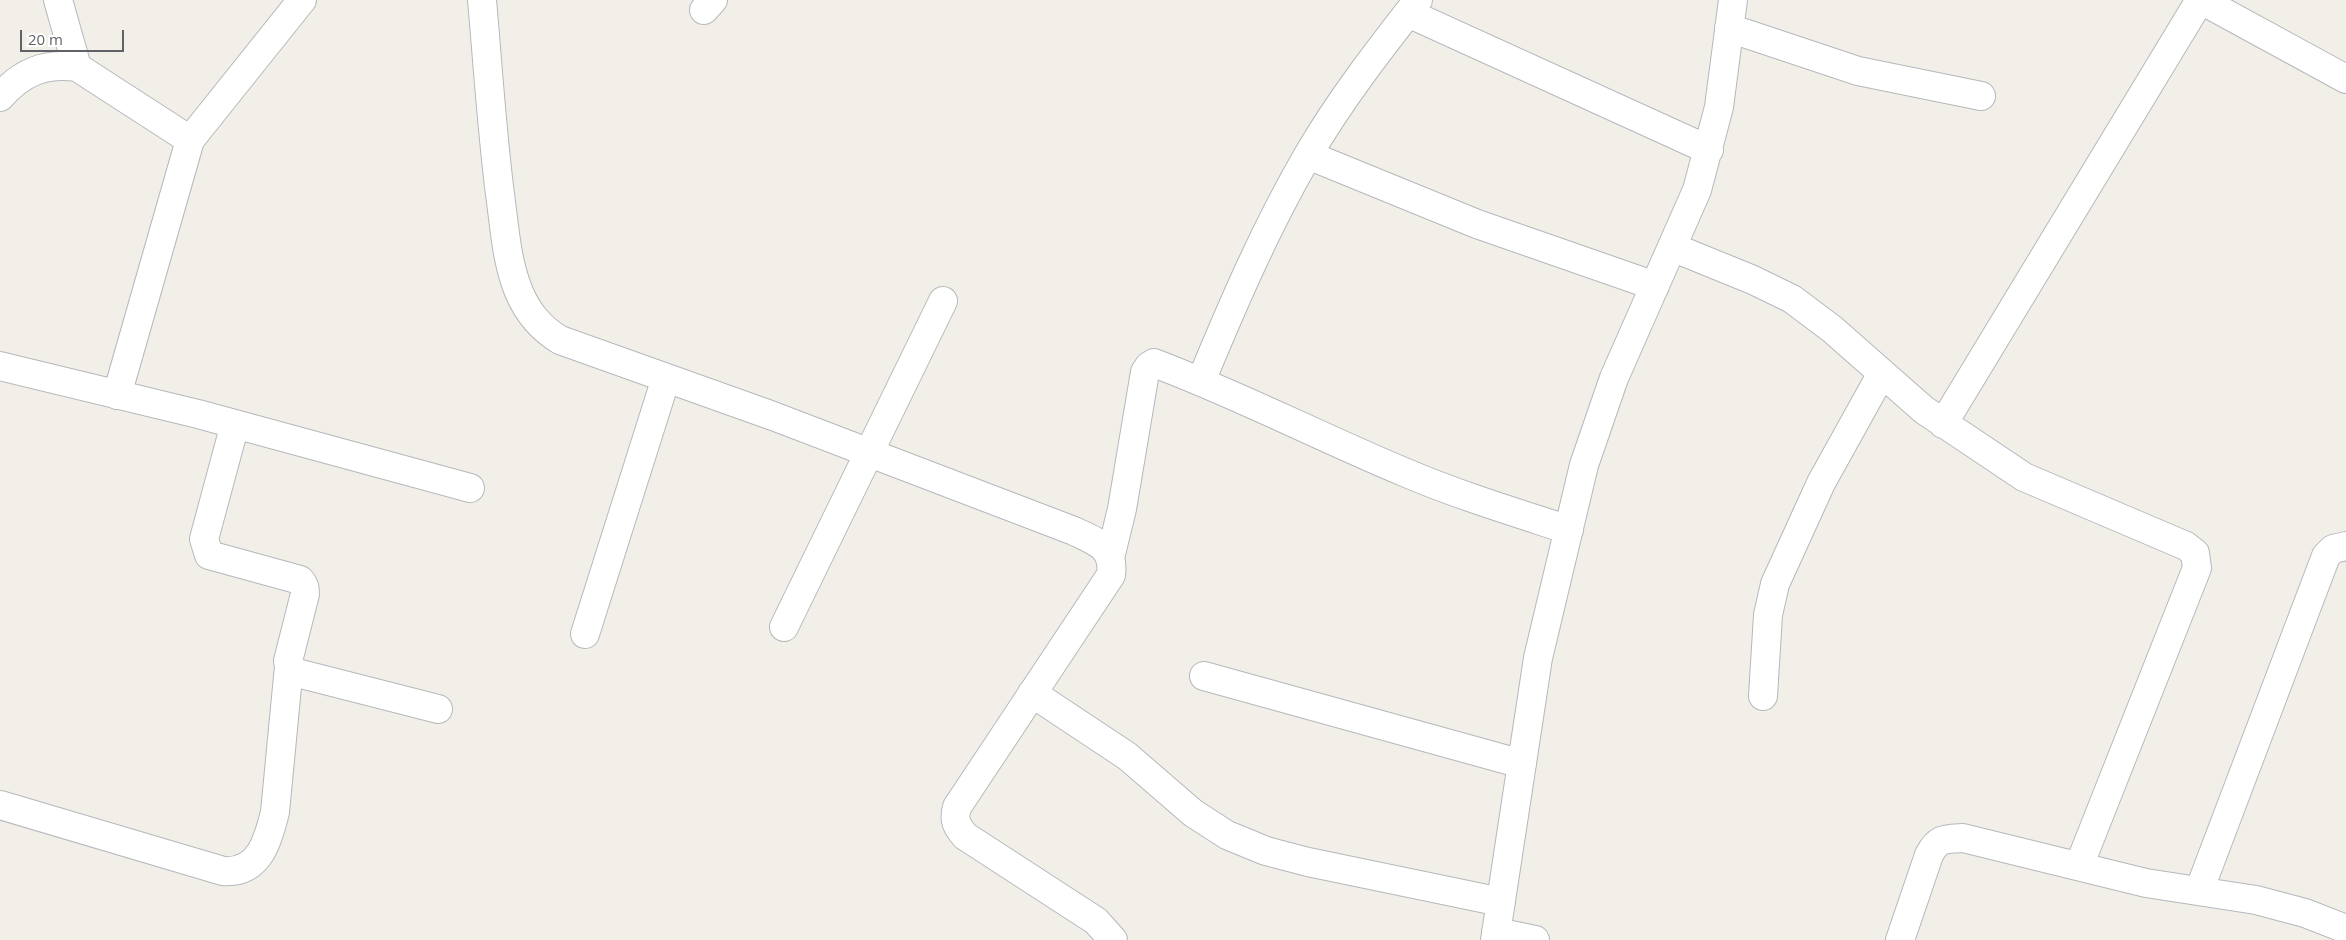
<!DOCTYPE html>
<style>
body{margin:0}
#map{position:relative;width:2346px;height:940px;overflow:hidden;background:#f1efe8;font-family:"Open Sans",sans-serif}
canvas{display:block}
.scale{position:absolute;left:20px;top:30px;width:104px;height:22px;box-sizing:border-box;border:2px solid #5f6368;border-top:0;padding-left:6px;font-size:15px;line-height:18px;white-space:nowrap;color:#5f6368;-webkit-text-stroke:4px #fff;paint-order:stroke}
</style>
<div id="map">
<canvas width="2346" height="940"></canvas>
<div class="scale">20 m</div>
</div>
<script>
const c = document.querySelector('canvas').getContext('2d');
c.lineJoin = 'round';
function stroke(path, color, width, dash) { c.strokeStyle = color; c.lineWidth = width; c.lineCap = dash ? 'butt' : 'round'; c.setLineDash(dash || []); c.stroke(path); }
const minor = new Path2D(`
 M58,0L77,67
 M482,0C488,67 492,135 501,202C505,232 507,263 519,292C528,313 540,328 560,340L773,416L1074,531C1095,541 1115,547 1111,575L957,807C953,821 957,826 965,836L1096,921L1113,940
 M2201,0L2346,79
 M704,10L713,0
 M1408,13L1709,150
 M1729,28L1858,71L1981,96
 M0,97C22,72 44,63 77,67L190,140
 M1308,155L1477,224L1655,286
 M1672,247L1753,280L1792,299L1832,329L1924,410L2024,477L2186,546L2195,553L2197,568L2079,866
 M0,366L198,414L470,488
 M1201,381C1233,304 1266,227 1308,155C1340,100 1379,50 1418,0
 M117,395L190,140L302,0
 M235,424L204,539L209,555L300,580C304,584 305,587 305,594L288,661L289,666L297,673L438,709
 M1943,424L2200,0
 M1110,558L1122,509L1145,372L1149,366L1154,363C1239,395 1320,437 1404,472C1458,495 1514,512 1569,530
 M784,627L943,301
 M585,634L666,378
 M1204,676L1522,764
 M1032,693L1127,756L1193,813L1227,835L1266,851L1308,862L1501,902
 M1763,696L1768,615L1775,584L1821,483L1882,373
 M0,805L223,871C259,874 268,841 275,812L289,666
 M2199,891L2326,556L2333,549L2346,546
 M1496,932L1535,940
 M1495,940L1538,658L1584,465L1614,378L1697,190L1719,107L1733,0
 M1900,940L1929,855C1938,838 1944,839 1963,838L2146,883L2256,900L2305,913L2346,929`);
stroke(minor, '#b5b8bc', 30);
stroke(minor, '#fff', 28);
</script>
